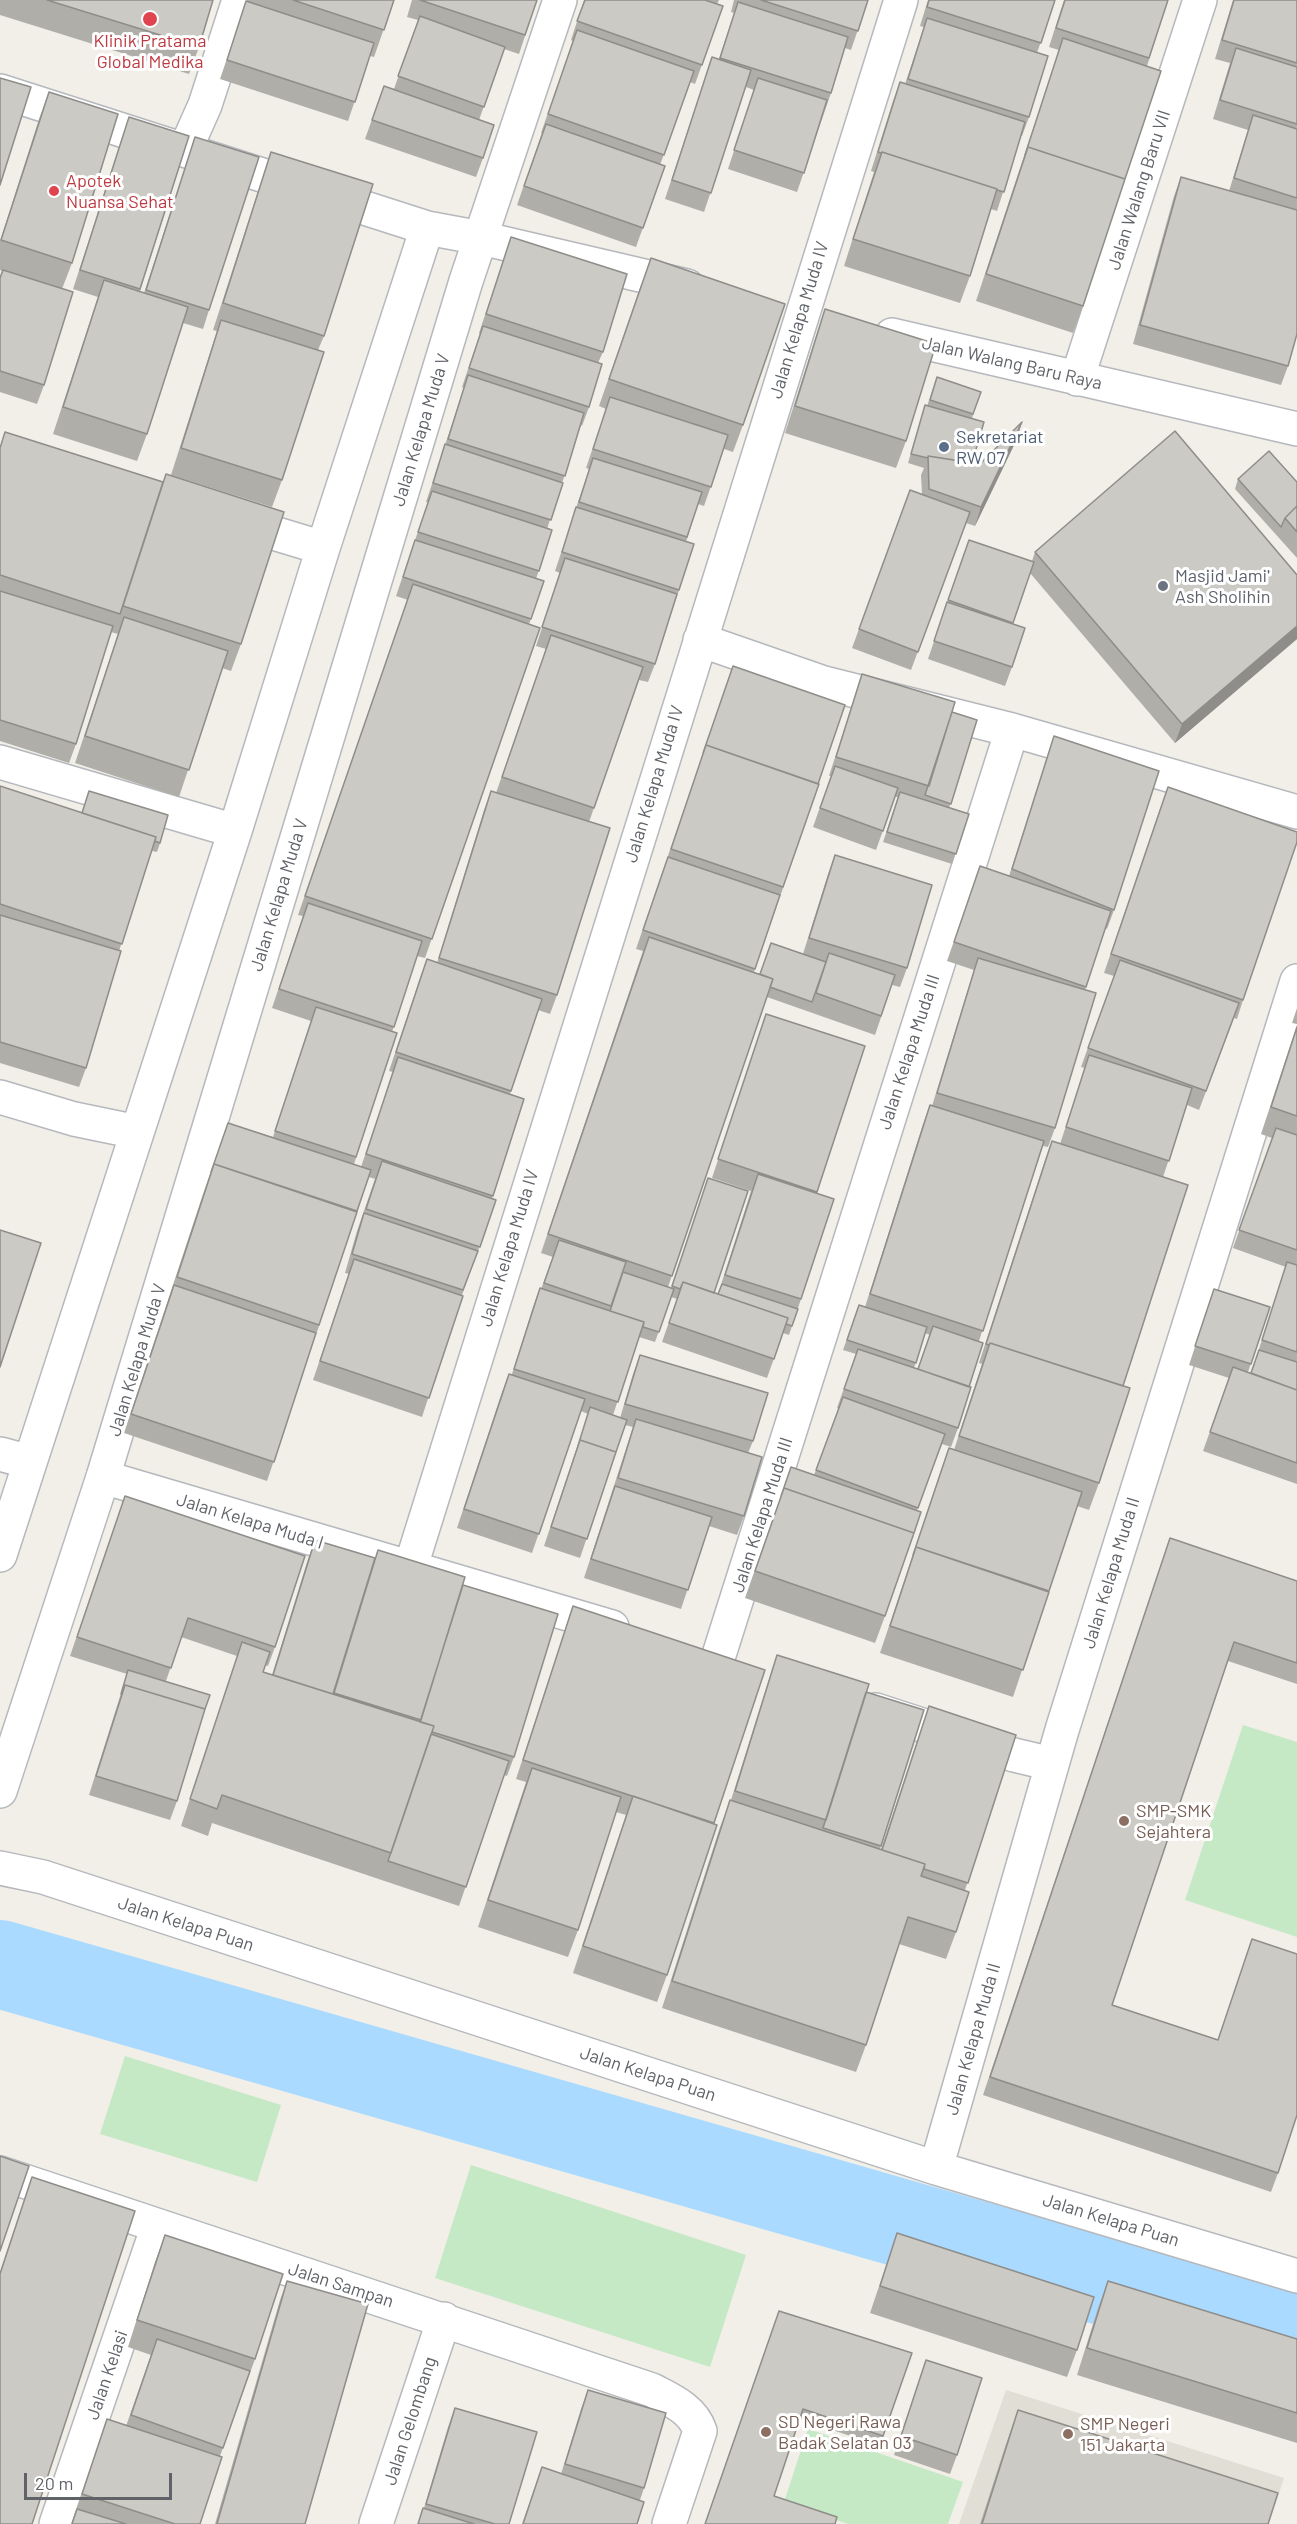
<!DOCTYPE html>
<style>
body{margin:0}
#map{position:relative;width:1297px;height:2524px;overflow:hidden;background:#f1efe8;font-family:Barlow,sans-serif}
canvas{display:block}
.scale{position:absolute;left:24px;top:2473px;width:148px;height:27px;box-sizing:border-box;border:3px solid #5f6368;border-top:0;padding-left:8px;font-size:18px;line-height:21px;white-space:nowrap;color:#5f6368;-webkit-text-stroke:4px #fff;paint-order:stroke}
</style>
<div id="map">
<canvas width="1297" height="2524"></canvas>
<div class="scale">20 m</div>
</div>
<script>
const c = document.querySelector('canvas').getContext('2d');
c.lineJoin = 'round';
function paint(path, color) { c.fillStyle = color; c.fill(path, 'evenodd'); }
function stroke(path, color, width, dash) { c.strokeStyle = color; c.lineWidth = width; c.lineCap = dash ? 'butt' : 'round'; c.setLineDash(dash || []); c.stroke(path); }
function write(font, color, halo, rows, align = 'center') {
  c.font = font + ' Barlow,sans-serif'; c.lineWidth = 6; c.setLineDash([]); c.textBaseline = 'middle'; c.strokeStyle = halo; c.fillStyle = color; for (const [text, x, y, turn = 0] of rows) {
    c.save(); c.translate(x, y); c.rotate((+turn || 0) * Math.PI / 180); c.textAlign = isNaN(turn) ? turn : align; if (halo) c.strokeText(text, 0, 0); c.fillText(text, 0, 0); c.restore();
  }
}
const education = new Path2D(`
 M1006,2390L1284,2478L1269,2524H959Z`);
const green = new Path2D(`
 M1243,1725L1297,1742V1937L1185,1900Z
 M125,2056L281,2105L257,2182L100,2134Z
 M471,2165L746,2255L710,2367L435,2278Z
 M808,2429L963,2482L948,2524H848L784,2502Z`);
const river = new Path2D(`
 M0,1964L1297,2337`);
const minor = new Path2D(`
 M0,91L427,228L481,238L687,286
 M185,150L205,105L239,0
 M892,335L1297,429
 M1077,379L1200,0
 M234,521L323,548
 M700,640L824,683L1012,730
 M0,762L235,831
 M0,1097L74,1119L137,1132
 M0,1454L30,1462
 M103,1477L612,1627
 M0,1555L235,831L323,548L427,228
 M410,1569L901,0
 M718,1658L1012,730L1297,812
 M876,1710L1014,1755L1052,1764
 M0,1791L103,1477L466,281L560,0
 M0,1868L43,1877L936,2168L1297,2276
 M936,2168L1062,1730L1297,981
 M0,2173L652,2390C671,2400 693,2409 700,2431L669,2524
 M56,2524L158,2226
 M376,2524L444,2319`);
const wall = new Path2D(`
 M0,0H213L199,47L189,74L0,15Z
 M247,0H394L374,57L370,56L348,121L220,79Z
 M412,0H537L519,54L504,49L479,120L483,158L476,177L365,139L384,86L394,89L418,20L407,17Z
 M584,0H719L717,4L723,6L695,84L690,82L660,165L665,166L636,247L517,205L542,133H541L573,41L571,40Z
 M734,0H868L851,50L845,48L831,93L797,192L728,169L754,90L746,87L704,212L665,199L712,57L719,59L734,13L731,12Z
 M928,0H1055L1037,53L1029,117L1022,136H1021L997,211L991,209L970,276L960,303L844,266L874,172L871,171L893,101L900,82L905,84L924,27L920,26Z
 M1064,0H1168L1147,66L1083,306L1073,333L976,301L1059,50L1049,47Z
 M1233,0H1297V334L1288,366L1281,385L1133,344L1174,196L1181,177L1229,191L1248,130L1213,119L1230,63L1215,59Z
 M49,92L72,263L62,289L44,385L37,404L0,392V278L2,271L0,270V241L39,119Z
 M129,117L189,136L140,291L144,293L195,137L209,310L203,329L183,323L147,434L137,461L53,434L98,297L73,289Z
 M271,152L324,336L318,350L282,480L272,507L171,475L217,331L213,330L262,179Z
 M511,237L603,352L598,363L589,407L582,426L581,425L547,529L552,530L536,579L531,619L529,624L540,628L425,958L417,956L392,1032L397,1033L354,1164L361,1167L393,1072L389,1071L420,978L427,959L437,963L484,810L491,791L496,793L546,649L536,646L560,573L555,571L589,469L586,468L606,409L599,406L641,285L743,425L733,452L724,449L704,506L698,504L686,542L679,590L655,664L648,682L639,680L589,822L557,995L550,1014L538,1010L510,1094L492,1199L496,1200L478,1251L462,1295L422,1417L313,1380L349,1274L345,1273L357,1231L375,1179L369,1177L267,1481L124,1433L204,1191L228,1123L273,1137L311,1021L272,1008L303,916L298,915L408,600L396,596L428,502H426L464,388L462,387L480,334L479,333Z
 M825,309L906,441L896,468L785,433L816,336Z
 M937,377L981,392L972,418V463L980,464L1022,422L1016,441L975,526L966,523L911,670L852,648L910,490L922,494L921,475L924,468L908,463L922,415L925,405L927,406Z
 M0,448L241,644L231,671L222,668L179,797L75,763L118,634L111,632L76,744L69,763L0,741Z
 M1238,479L1297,482V558L1235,489Z
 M1035,552L1297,575V639L1175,743L1030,573L1012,624V667L1005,686L928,659L962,559L1032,561Z
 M733,666L819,784L754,972L760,974L803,954L828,874L835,855L907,968L900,987L892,985L875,1035L767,997L668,1287L671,1288L708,1178L714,1293L718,1294L751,1191L712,1178L766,1014L817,1192L801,1299L789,1335L783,1333L767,1378L662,1342L677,1299L671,1297L655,1342L639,1337L613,1415L620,1418L633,1374L640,1355L753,1441L748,1453L744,1516L737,1535L709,1526L681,1609L584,1578L633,1427L625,1425L580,1558L544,1546L588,1414L581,1411L532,1553L457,1528L502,1392L509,1374H512L533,1307L540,1288L541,1289L553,1257L541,1253L643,951L636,949Z
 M862,674L952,712L977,720L949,808L969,814L952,864L883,842L898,797H895L876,850L813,827L831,776H829Z
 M1054,736L1114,910L1107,929L1105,928L1085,990L1055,1128L1048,1147L1043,1146L979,1341L969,1387L958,1428L951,1447L942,1444L917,1510L885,1616L875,1643L745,1598L791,1467L814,1475L839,1409L837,1408L856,1354L843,1350L859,1305L865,1307L923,1124L930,1105L932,1106L974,970L947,961L980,866L1009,876ZM925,1333L930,1335L918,1369L914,1368Z
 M0,786L160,843L157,852L152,851L119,951L86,1068L79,1087L0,1063Z
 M1161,806L1243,1000L1237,1019L1234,1018L1199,1110L1187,1105L1163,1177L1123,1386L1099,1483L1089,1510L1077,1506L1013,1697L880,1653L942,1467L949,1448L954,1450L982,1364L979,1363L1045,1160L1052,1141L1060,1144L1085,1068L1081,1067L1114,976L1104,973Z
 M1297,1008V1024L1292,1023Z
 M1297,1025V1484L1203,1451L1229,1378L1189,1365L1214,1289L1270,1307L1248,1372L1251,1373L1286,1267L1233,1248L1272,1138L1261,1134Z
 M125,1496L275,1647L268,1666L265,1665L263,1672L272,1675L308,1559L315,1540L463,1585L514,1757L507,1776L504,1775L459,1906L212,1823L208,1836L181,1826L237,1656L181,1637L166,1681L177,1801L170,1820L89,1795L127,1674L70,1656Z
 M1170,1538L1297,1581V1684L1228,1661L1112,2005L1218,2040L1252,1939L1278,2173L1271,2192L983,2095Z
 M573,1606L765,1670L714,1824L667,1975L657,2002L573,1973L626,1815L616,1812L578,1930L568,1957L478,1927L526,1782L516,1779Z
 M777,1655L866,1692L881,1846L880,1849H881L929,1706L1016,1735L965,1890L956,1932L946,1959L899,1944L866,2045L856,2072L662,2008L720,1827L731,1800L768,1682Z
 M32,2177L0,2524V2272Z
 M897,2233L1077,2350L1067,2377L870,2313Z
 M165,2235L255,2359L220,2456L200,2524H71L107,2419L126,2426L151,2355L128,2347L155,2262Z
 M287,2281L305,2524H215L280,2300Z
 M1108,2281L1297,2339V2443L1077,2375L1098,2308Z
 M779,2311L912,2353L880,2446L800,2419L774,2496L705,2524Z
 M926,2360L957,2455L950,2474L894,2455Z
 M588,2390L644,2488L640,2500L637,2524H522L542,2467L561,2474L581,2409Z
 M455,2408L509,2524H418L424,2508L448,2427Z
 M1018,2410L1268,2524H980L1006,2444Z`);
const shadedWall = new Path2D(`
 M1022,422L1016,441L975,526L981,507Z
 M1297,626V639L1175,743L1182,724Z`);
const building = new Path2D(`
 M47,0H213L199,47Z
 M293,0H394L384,30Z
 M420,0H537L525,35Z
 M585,0H705L723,6L702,65L577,21Z
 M761,0H868L858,31Z
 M929,0H1055L1041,43L927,7Z
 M1065,0H1168L1149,58L1056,28Z
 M1234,0H1297V63L1222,40Z
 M246,1L374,43L355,102L227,60Z
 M738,2L848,37L831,93L720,58Z
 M420,16L505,47L484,107L398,76Z
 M927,18L1048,56L1029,117L908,79Z
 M577,30L694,71L664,155L548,114Z
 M1063,38L1161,71L1125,179L1028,147L1025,155Z
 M1236,48L1297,67V124L1220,100Z
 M712,57L751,70L711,193L672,180Z
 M0,78L31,87L0,185Z
 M758,78L827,100L804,173L734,150Z
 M900,82L1025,122L1004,192L997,190V189L882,152L881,153L878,152Z
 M384,86L494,125L483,158L372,120Z
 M49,92L118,114L72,263L1,240Z
 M1253,115L1297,129V198L1234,178Z
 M129,117L189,136L140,289L80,270Z
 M546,124L665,166L643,228L524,186Z
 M195,137L259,157L209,310L146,290Z
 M1028,147L1125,179L1083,306L986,274Z
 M271,152L373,184L324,336L223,303Z
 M882,152L997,189L970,276L853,239Z
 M1181,177L1297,210V334L1288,366L1140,325Z
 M511,237L627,274L603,352L486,314Z
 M651,258L785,304L743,425L609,379Z
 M3,270L73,292L44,385L0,371V278Z
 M104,280L188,307L147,434L63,407Z
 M825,309L936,344L906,441L795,406Z
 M221,320L324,352L282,480L181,448Z
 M483,326L602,364L589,407L469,368Z
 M468,375L584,413L565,476L448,439Z
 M937,377L981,392L973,414L930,400Z
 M610,397L728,435L711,487L593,449Z
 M925,405L984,422L972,463L928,456V458L911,454Z
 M1022,422L981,507L929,489L928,456L980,464Z
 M1175,431L1297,575V626L1182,724L1035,552Z
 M5,432L163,482L120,614L0,575V448Z
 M445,444L563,483L551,520L433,483Z
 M1269,451L1297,482V506L1285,518L1281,527L1238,479Z
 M593,458L702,492L687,537L579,502Z
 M166,474L284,512L241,644L123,606Z
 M910,490L970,512L918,652L859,629Z
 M432,491L552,530L539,571L418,532Z
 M1297,506V532L1285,518Z
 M576,507L694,544L679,590L562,552Z
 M415,540L544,581L531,619L403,577Z
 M969,540L1034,562L1013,623L948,600Z
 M565,558L677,594L655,664L542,627Z
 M413,584L540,628L432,939L305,896Z
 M0,591L113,626L76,744L0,720Z
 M947,602L1025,628L1012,667L934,641Z
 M124,617L228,651L189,770L85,736Z
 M551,635L643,667L594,808L502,777Z
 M733,666L845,705L818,784L706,745L703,753Z
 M862,674L955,702L929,786L836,757Z
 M952,712L977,720L951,804L925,795Z
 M1054,736L1159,771L1114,910L1012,869Z
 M706,745L819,784L783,887L671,849Z
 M835,766L898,788L883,831L820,808Z
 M0,786L156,837L122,944L0,904Z
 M1168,787L1297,832V842L1243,1000L1111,954Z
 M89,791L168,815L160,843L155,841L156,837L82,813Z
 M491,791L610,828L557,995L439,958Z
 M900,792L969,814L956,854L887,832Z
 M835,855L932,885L907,968L809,938Z
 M668,857L780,895L755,969L643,930Z
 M980,866L1111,911L1086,987L954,942Z
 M308,903L422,941L394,1027L279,989Z
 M0,915L121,951L86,1068L0,1042Z
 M649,937L773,979L672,1276L548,1234Z
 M771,943L826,962L812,1002L770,987L773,979L760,974Z
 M829,953L895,975L881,1016L816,993Z
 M978,958L1096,993L1055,1128L937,1093Z
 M427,959L542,999L511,1091L396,1052Z
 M1120,960L1239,1003L1206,1091L1088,1048Z
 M316,1007L397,1033L356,1157L275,1131Z
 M766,1014L865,1046L817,1192L718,1159Z
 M1297,1027V1116L1271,1107Z
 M1089,1055L1192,1088L1169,1161L1066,1127Z
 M398,1057L524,1099L493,1196L366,1154Z
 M930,1105L1044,1141L983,1331L870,1294Z
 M228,1123L371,1170L357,1211L214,1164L211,1172Z
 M1276,1128L1297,1135V1250L1239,1230Z
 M1052,1141L1188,1185L1123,1386L990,1343L989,1345L986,1344Z
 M382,1161L496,1200L480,1247L366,1209Z
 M214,1164L357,1212L319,1325L177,1277Z
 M758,1174L834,1199L801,1299L725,1275Z
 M708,1178L748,1191L714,1293L683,1282L680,1289L672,1286Z
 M364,1213L478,1251L463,1290L352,1254Z
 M0,1230L41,1243L0,1367Z
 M559,1240L626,1262L611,1306L544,1283Z
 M354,1259L463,1296L429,1398L320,1361Z
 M1287,1262L1297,1265V1352L1262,1340Z
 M623,1272L674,1289L659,1332L643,1327L644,1322L610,1311Z
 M683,1282L788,1318L774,1359L669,1323Z
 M722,1284L798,1309L792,1326L786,1324L788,1318L718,1294Z
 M174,1285L316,1333L274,1462L131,1414Z
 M540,1288L644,1322L618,1402L514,1369Z
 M1214,1289L1270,1307L1251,1364L1195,1346Z
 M859,1305L927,1327L916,1363L847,1340Z
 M933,1326L983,1343L969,1387L918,1369Z
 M990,1343L1130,1388L1099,1483L959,1436Z
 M858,1349L971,1387L958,1428L844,1389Z
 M1259,1350L1297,1362V1390L1251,1373Z
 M640,1355L768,1393L753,1441L625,1404Z
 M1233,1367L1297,1390V1463L1210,1432Z
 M509,1374L585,1399L539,1534L464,1509Z
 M843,1397L945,1434L918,1508L816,1470Z
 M590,1407L627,1420L616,1452L580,1440L577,1449Z
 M636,1419L762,1457L744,1516L618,1478Z
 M580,1440L616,1452L587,1539L551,1527Z
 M949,1448L1082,1492L1049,1591L916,1547L913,1555Z
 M791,1467L921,1512L914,1533L784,1488L781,1496Z
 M615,1486L712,1517L688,1590L591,1559Z
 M784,1488L914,1533L885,1616L755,1571Z
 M125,1496L305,1556L275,1647L188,1618L171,1668L77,1637Z
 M1170,1538L1297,1581V1663L1234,1642L1112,2005L1218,2040L1252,1939L1297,1954V2115L1278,2173L990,2077Z
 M315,1540L375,1558L333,1694L273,1675Z
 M916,1547L1049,1592L1023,1670L890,1626Z
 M378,1550L465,1577L421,1720L334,1693Z
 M463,1585L558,1614L514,1757L432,1732L434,1726L420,1722Z
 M573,1606L765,1670L714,1823L523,1760Z
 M242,1642L270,1652L263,1672L434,1726L391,1853L222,1795L217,1809L190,1799Z
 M777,1655L869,1684L826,1820L735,1791Z
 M128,1670L210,1695L205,1709L125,1685L121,1694Z
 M125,1685L205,1709L177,1801L96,1776Z
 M866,1692L924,1710L881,1846L823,1828Z
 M929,1706L1016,1735L968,1883L924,1869L925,1864L882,1850Z
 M431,1734L509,1761L466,1887L388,1861Z
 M532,1768L621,1797L578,1930L488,1900Z
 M633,1796L717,1825L667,1975L583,1946Z
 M730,1800L925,1864L921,1876L969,1892L956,1932L908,1917L866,2045L672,1981Z
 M0,2156L29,2166L0,2251Z
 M32,2177L135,2211L32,2524H0V2274Z
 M897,2233L1094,2297L1077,2350L880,2286Z
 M165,2235L283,2274L255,2359L137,2320Z
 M287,2281L368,2304L305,2524H217Z
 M1108,2281L1297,2339V2413L1087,2348Z
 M779,2311L912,2353L883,2436L803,2409L774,2496L837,2517L835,2524H705Z
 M157,2339L250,2371L223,2448L131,2415Z
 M926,2360L982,2378L957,2455L901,2436Z
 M588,2390L666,2413L644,2488L565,2464Z
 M455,2408L537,2432L509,2524H495L426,2504Z
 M1018,2410L1278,2493L1268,2524H982Z
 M107,2419L222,2457L200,2524H175L82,2494Z
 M542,2467L644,2502L637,2524H523Z
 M423,2508L474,2524H418Z
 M77,2509L126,2524H72Z`);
const markers = [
 [150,19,8,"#e0444e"],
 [54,191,6,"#e0444e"],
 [944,447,6,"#5c6f8a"],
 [1163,586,6,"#6b7280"],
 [1124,1821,6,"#8d6e63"],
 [766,2432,6,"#8d6e63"],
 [1068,2434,6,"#8d6e63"]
];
const healthNames = [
 ["Klinik Pratama",150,41],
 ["Global Medika",150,62],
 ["Apotek",66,181,"left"],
 ["Nuansa Sehat",66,202,"left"]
];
const streetNames = [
 ["Jalan Walang Baru VII",1139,190,-72],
 ["Jalan Kelapa Muda IV",799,320,-73],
 ["Jalan Walang Baru Raya",1012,363,13],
 ["Jalan Kelapa Muda V",421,430,-73],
 ["Jalan Kelapa Muda IV",654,784,-73],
 ["Jalan Kelapa Muda V",279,895,-73],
 ["Jalan Kelapa Muda III",909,1052,-72],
 ["Jalan Kelapa Muda IV",509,1248,-73],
 ["Jalan Kelapa Muda V",137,1360,-73],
 ["Jalan Kelapa Muda III",762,1515,-72],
 ["Jalan Kelapa Muda I",250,1521,17],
 ["Jalan Kelapa Muda II",1111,1573,-73],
 ["Jalan Kelapa Puan",186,1924,18],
 ["Jalan Kelapa Muda II",973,2039,-74],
 ["Jalan Kelapa Puan",648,2074,18],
 ["Jalan Kelapa Puan",1111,2220,17],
 ["Jalan Sampan",341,2285,18],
 ["Jalan Kelasi",107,2375,-71],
 ["Jalan Gelombang",410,2421,-72]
];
const serviceNames = [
 ["Sekretariat",956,437],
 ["RW 07",956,458]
];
const worshipNames = [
 ["Masjid Jami'",1175,576],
 ["Ash Sholihin",1175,597]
];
const educationNames = [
 ["SMP-SMK",1136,1811],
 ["Sejahtera",1136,1832],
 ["SD Negeri Rawa",778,2422],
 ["Badak Selatan 03",778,2443],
 ["SMP Negeri",1080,2424],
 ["151 Jakarta",1080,2445]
];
paint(education, '#e1ded6');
paint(green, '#c5e8c5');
stroke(river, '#aadaff', 88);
stroke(minor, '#b5b8bc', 36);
stroke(minor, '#fff', 33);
paint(wall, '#afaea9');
paint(shadedWall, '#8f8d8a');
paint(building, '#cccac5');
stroke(building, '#8f8d8a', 1.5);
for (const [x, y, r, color] of markers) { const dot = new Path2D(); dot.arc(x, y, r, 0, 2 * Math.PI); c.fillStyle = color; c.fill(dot); stroke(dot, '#fff', 2); }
write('18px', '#be3a42', '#fff', healthNames);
write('18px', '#5f6368', '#fff', streetNames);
write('18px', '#4e5e75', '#fff', serviceNames, 'left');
write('18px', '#5b616d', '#fff', worshipNames, 'left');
write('18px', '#785e54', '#fff', educationNames, 'left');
</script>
